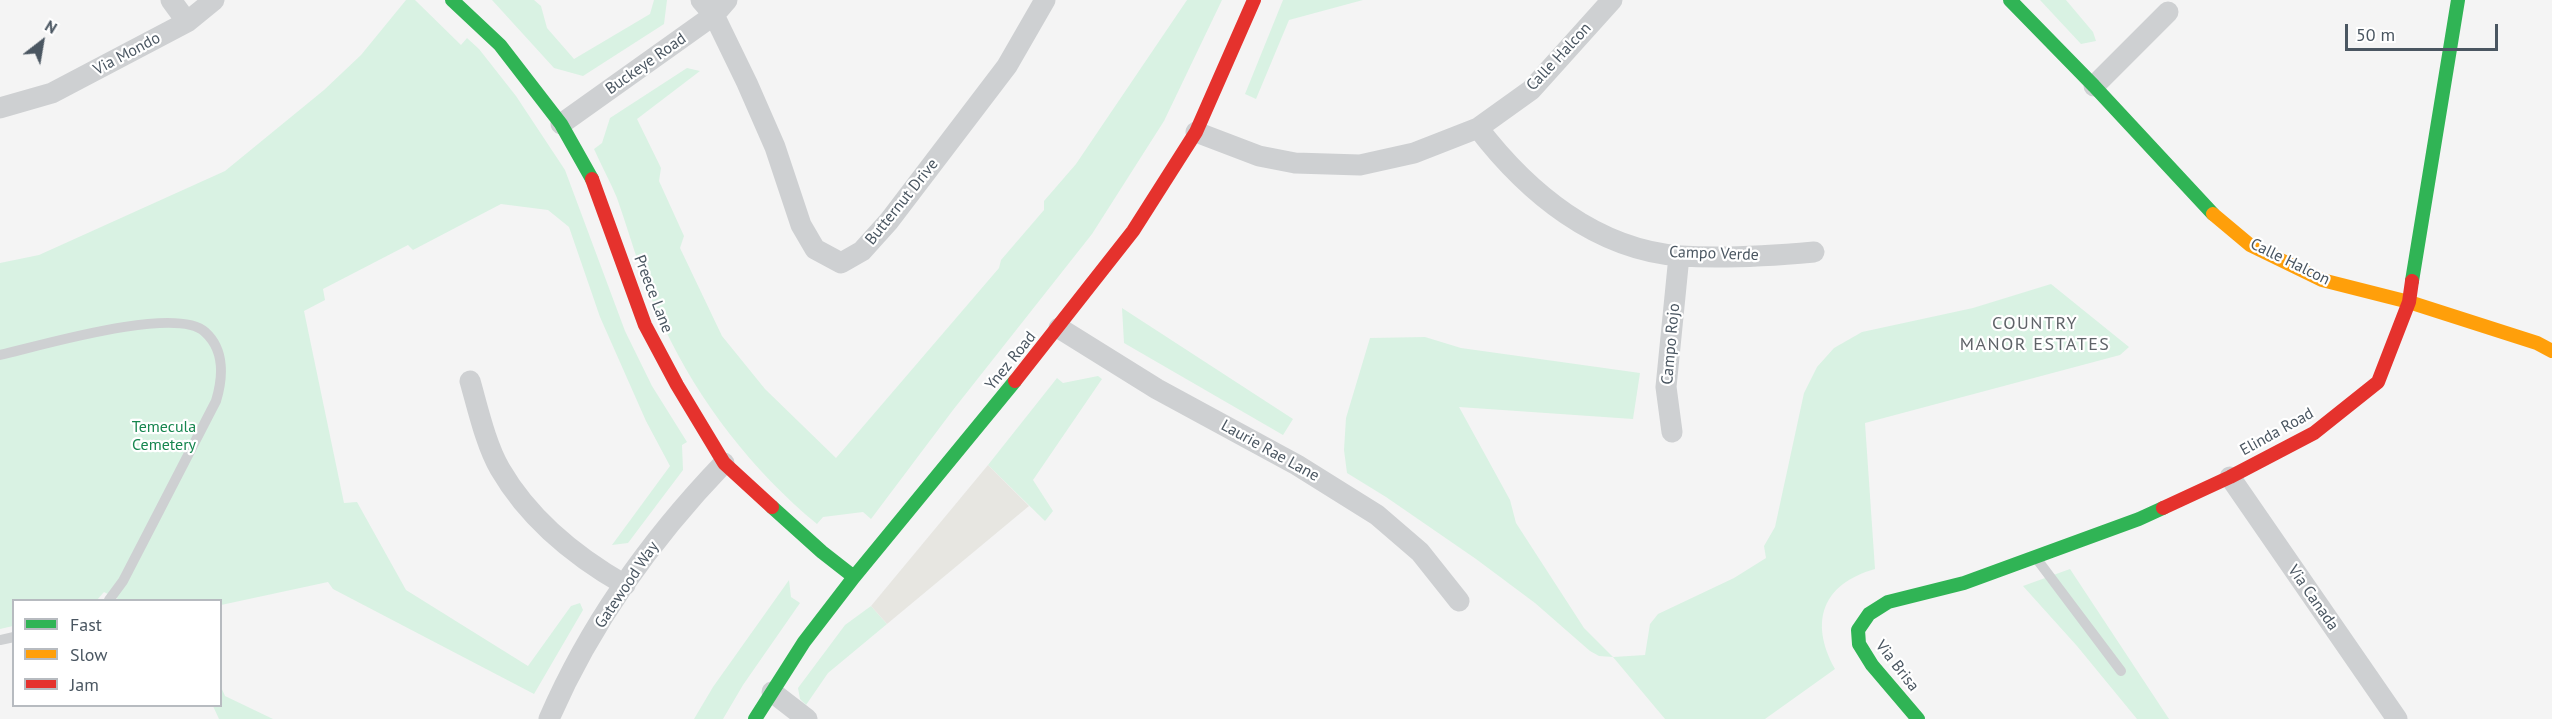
<!DOCTYPE html>
<style>
body{margin:0}
#map{position:relative;width:2552px;height:719px;overflow:hidden;background:#f4f4f4;font-family:"PT Sans",sans-serif}
canvas{display:block}
.legend{position:absolute;left:12px;top:599px;width:210px;height:108px;box-sizing:border-box;background:#fff;border:2px solid #b7bbc0;margin:0;padding:8px 10px;list-style:none;font-size:18px;color:#4a5661}
.legend li{display:flex;align-items:center;gap:12px;height:30px}
.legend b{width:30px;border:2px solid #b7bbc0}
.north{position:absolute;left:12px;top:12px;width:60px;height:60px;-webkit-text-stroke:4px #fff;paint-order:stroke;rotate:31deg;font-size:16px;font-weight:700;line-height:24px;text-align:center;color:#4a5661}
.north::after{content:'';display:block;margin:auto;width:21px;height:27px;background:#4a5661;clip-path:polygon(50% 0,100% 100%,50% 72%,0 100%)}
.scale{position:absolute;left:2345px;top:24px;width:153px;height:27px;box-sizing:border-box;border:3px solid #4a5661;border-top:0;padding-left:8px;font-size:18px;line-height:21px;white-space:nowrap;color:#4a5661;-webkit-text-stroke:4px #fff;paint-order:stroke}
</style>
<div id="map">
<canvas width="2552" height="719"></canvas>
<ul class="legend">
<li><b style="height:8px;background:#30b455"></b>Fast</li>
<li><b style="height:8px;background:#ff9f0a"></b>Slow</li>
<li><b style="height:8px;background:#e5322d"></b>Jam</li>
</ul>
<div class="north">N</div>
<div class="scale">50 m</div>
</div>
<script>
const c = document.querySelector('canvas').getContext('2d');
c.lineJoin = 'round';
function paint(path, color) { c.fillStyle = color; c.fill(path, 'evenodd'); }
function stroke(path, color, width, dash) { c.strokeStyle = color; c.lineWidth = width; c.lineCap = dash ? 'butt' : 'round'; c.setLineDash(dash || []); c.stroke(path); }
function write(font, color, halo, rows, align = 'center') {
  c.font = font + ' "PT Sans",sans-serif'; c.lineWidth = 4.5; c.setLineDash([]); c.textBaseline = 'middle'; c.strokeStyle = halo; c.fillStyle = color; for (const [text, x, y, turn = 0] of rows) {
    c.save(); c.translate(x, y); c.rotate((+turn || 0) * Math.PI / 180); c.textAlign = isNaN(turn) ? turn : align; if (halo) c.strokeText(text, 0, 0); c.fillText(text, 0, 0); c.restore();
  }
}
const green = new Path2D(`
 M406,0H415L461,45L467,38L479,49L516,96L565,170L625,331L652,386L687,442L682,445L683,470L628,543L612,545L670,466L646,421L600,317L569,227L548,210L501,204L413,250L408,245L323,289L325,300L304,311L344,503L357,502L406,590L528,666L571,606L580,603L583,610L534,694L333,589L328,582L221,605L220,600H120L104,592L97,600H14L13,626L0,629V263L39,255L225,171L324,90L361,55Z
 M492,0H534L541,6L547,28L574,59L650,14L654,0H667L664,24L583,76L554,68Z
 M1187,0H1222L1164,121L1092,234L953,410L871,519L863,512L823,517L817,524C753,471 699,402 664,327C644,286 632,241 617,198C610,181 601,165 594,149L602,143L610,118L687,68L700,71L637,119L661,168L659,181L684,236L680,248L722,336L765,389L836,458L999,268L1001,260L1044,210V201L1076,164Z
 M1283,0H1363L1289,20L1256,99L1245,94Z
 M2040,0H2066L2093,32L2096,41L2081,44Z
 M2051,284L2129,347L2120,355L1865,423L1875,569C1822,584 1809,622 1835,669L1765,719H1665L1613,657L1599,656L1590,651L1535,603L1476,559L1386,497L1347,473L1344,450L1346,418L1370,338L1425,337L1461,348L1640,373L1633,419L1459,407L1510,500L1516,523L1584,628L1613,657L1645,655L1650,624L1658,614L1734,578L1766,558L1764,546L1775,527L1804,393L1817,367L1834,348L1862,332L1973,308Z
 M1122,308L1293,419L1283,435L1124,343Z
 M1098,376L1102,379L1033,480L1053,511L1045,521L988,465L1057,378L1063,383Z
 M2070,569L2169,719H2137L2077,646L2023,586Z
 M789,580L791,597L800,603L743,685L723,719H694L713,687Z
 M871,606L887,624L828,673L806,705L800,699L798,688L845,625Z
 M221,687L225,696L273,719H219L213,706H220Z`);
const sand = new Path2D(`
 M988,465L1029,506L887,624L871,606Z`);
const lane = new Path2D(`
 M0,355C39,346 176,305 205,332C225,350 223,378 216,401L123,581L109,600
 M2036,558L2121,671
 M0,640L14,637`);
const street = new Path2D(`
 M171,0L187,22
 M701,0L714,15L747,83L775,147L801,225L815,249L841,263L862,251L889,221L1007,66L1045,0
 M2094,86L2168,12
 M0,108L52,93L187,22L214,0
 M561,124L714,15L727,0
 M1478,128C1527,192 1596,250 1681,256C1725,259 1770,256 1814,252
 M1196,132L1259,156L1295,163L1360,165L1414,153L1478,128L1531,90L1612,0
 M1059,328L1157,389L1297,465L1377,515L1420,552L1459,601
 M470,381C478,409 486,445 500,469C529,519 576,557 625,585
 M1672,432L1666,387L1679,256
 M2230,477L2397,719
 M772,692L807,719
 M549,719C590,624 653,537 724,463`);
const fast = new Path2D(`
 M452,0L500,45L561,124L592,179
 M2010,0L2094,86L2213,214
 M2412,281L2458,0
 M772,507L822,552L854,577
 M755,719L804,642L854,577L1015,381
 M1918,719L1872,665L1859,644L1858,630L1869,614L1888,602L1964,583L2139,519L2163,508`);
const slow = new Path2D(`
 M2213,214L2250,245L2322,280L2409,302L2537,343L2552,351`);
const jam = new Path2D(`
 M592,179L645,325L677,385L724,463L772,507
 M1015,381L1133,231L1196,132L1254,0
 M2163,508L2230,477L2314,433L2378,382L2409,302L2412,281`);
const streetNames = [
 ["Via Mondo",127,54,-28],
 ["Calle Halcon",1559,57,-47],
 ["Buckeye Road",646,64,-35],
 ["Butternut Drive",902,202,-51],
 ["Campo Verde",1714,254,2],
 ["Calle Halcon",2290,262,26],
 ["Preece Lane",653,294,69],
 ["Campo Rojo",1671,344,-85],
 ["Ynez Road",1011,361,-51],
 ["Elinda Road",2277,432,-29],
 ["Laurie Rae Lane",1270,451,29],
 ["Gatewood Way",627,585,-56],
 ["Via Canada",2313,598,55],
 ["Via Brisa",1897,666,52]
];
const parkNames = [
 ["Temecula",164,427],
 ["Cemetery",164,445]
];
const neighbourhoodNames = [
 ["COUNTRY",2035,324],
 ["MANOR ESTATES",2035,345]
];
paint(green, '#d9f2e3');
paint(sand, '#e7e6e1');
stroke(lane, '#ced0d2', 10);
stroke(street, '#ced0d2', 21);
stroke(fast, '#30b455', 14);
stroke(slow, '#ff9f0a', 14);
stroke(jam, '#e5322d', 14);
write('16px', '#4a5661', '#fff', streetNames);
write('16px', '#17864f', '#fff', parkNames);
c.letterSpacing = '1.5px';
write('18px', '#5f6368', '#fff', neighbourhoodNames);
c.letterSpacing = '0px';
</script>
